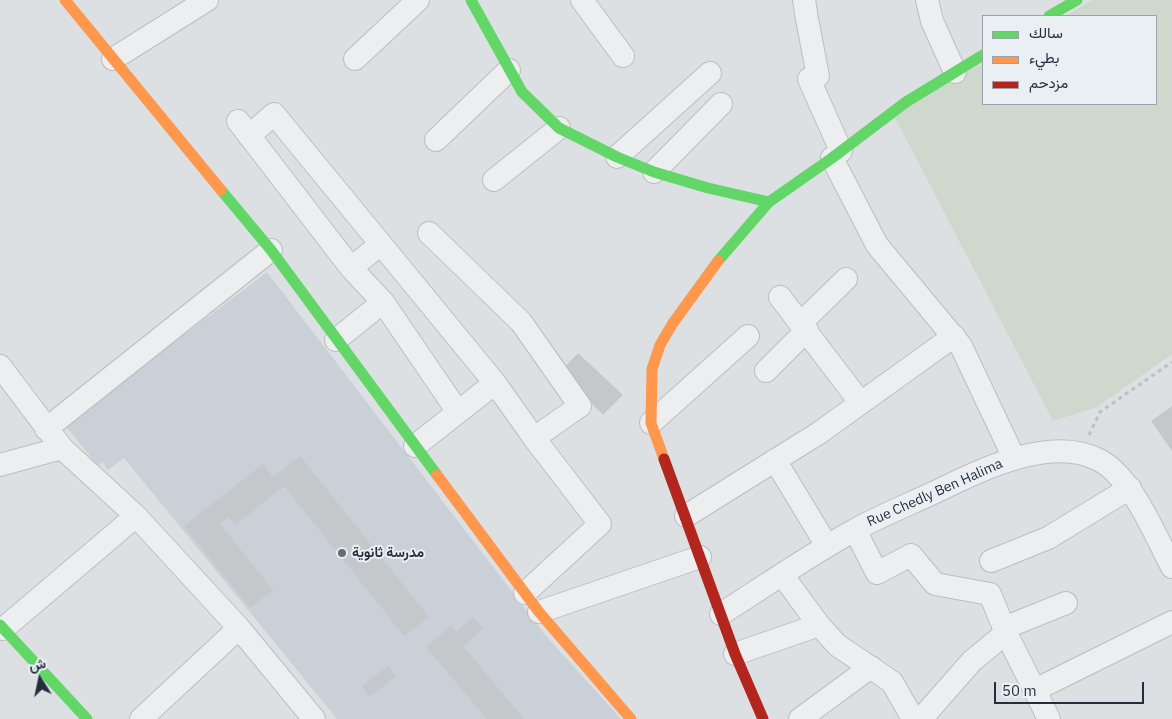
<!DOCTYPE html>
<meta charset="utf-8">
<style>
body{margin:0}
#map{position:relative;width:1172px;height:719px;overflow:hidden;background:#dde0e3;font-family:"IBM Plex Sans",Vazirmatn,sans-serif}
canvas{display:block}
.legend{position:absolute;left:982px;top:15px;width:175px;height:90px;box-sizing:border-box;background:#eaeff4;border:1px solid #9ba2ab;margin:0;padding:6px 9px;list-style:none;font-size:15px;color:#242f3d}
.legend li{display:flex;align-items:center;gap:10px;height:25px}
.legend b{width:25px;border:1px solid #9ba2ab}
.north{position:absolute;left:15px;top:654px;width:50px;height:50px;-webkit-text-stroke:4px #eaeff4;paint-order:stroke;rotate:350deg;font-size:14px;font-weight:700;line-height:20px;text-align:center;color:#242f3d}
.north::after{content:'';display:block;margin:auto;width:18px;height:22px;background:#242f3d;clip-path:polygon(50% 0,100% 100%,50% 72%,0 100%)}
.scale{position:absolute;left:994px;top:682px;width:150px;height:22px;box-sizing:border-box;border:2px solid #242f3d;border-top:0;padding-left:6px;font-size:15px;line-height:18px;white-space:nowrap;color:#242f3d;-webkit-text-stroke:4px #eaeff4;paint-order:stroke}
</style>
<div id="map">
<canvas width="1172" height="719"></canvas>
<ul class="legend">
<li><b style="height:6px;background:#63d668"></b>سالك</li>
<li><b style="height:6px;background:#ff974d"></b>بطيء</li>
<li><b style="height:6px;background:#b3261e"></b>مزدحم</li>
</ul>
<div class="north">ش</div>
<div class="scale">50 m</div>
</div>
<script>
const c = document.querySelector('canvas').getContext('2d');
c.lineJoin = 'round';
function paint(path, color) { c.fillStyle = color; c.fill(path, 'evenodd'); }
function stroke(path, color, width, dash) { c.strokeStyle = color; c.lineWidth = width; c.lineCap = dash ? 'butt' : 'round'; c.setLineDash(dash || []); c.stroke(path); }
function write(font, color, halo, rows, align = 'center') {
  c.font = font + ' "IBM Plex Sans",Vazirmatn,sans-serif'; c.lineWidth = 4; c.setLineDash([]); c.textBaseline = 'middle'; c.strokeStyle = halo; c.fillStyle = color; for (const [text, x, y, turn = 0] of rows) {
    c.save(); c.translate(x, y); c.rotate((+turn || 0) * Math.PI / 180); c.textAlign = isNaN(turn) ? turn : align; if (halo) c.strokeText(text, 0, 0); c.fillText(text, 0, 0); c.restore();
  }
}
const built = new Path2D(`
 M267,272L546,636L621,719H337L124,458L108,470L102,462L98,466L65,425Z`);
const green = new Path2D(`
 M1093,0H1172V354L1097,407L1053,421L893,114L983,63V104H1156V16H1065Z`);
const building = new Path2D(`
 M578,353L623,395L603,415L560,372Z
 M1172,406V451L1151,421Z
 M300,456L429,617L404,636L284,486L235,525L229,517L220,524L273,590L250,608L184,526L263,464L273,477Z
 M473,617L483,629L463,646L524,719H487L426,647L451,626L456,632Z
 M388,666L396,676L370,697L362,686Z`);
const path = new Path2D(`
 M1089,435L1100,412L1172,362`);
const street = new Path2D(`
 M582,0L623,56
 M804,0L807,19L818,76L809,79L841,151
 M927,0L932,21L955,72
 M113,59L207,0
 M355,59L418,0
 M238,121L351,268L383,302L458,412
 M249,136L274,114L495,383L534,438L600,524L525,593
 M436,140L509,70
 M617,157L710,73
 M832,158L877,245L961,346L1014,458
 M654,172L721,104
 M494,180L559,128
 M429,233L521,322L580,406L534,438
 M351,268L381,244
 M780,297L860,402
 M801,323L846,279
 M336,340L383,302
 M0,366L62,448L0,465
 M766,371L807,330
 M651,423L748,336
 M46,429L271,250
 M415,446L495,383
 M62,448L136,516
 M775,460L827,546
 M686,516L819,433L954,336
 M855,530L877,573L911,555L935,584L990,594L1006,633L1049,719
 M991,561L1048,538L1130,488
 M783,576L819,625L837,645L892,682L913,719
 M539,612L700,557
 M721,614C765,586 808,556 853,531C878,517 905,506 931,494C977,472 1049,434 1099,460C1132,477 1155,535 1172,567
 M1004,628L1066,603
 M3,629L136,516L239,628L314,719
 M735,654L819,625
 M1035,690L1172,622
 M141,719L239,628
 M800,719L871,667
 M921,719L972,661L1006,633`);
const fast = new Path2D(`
 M471,0L522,92L559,128L617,157L654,172L708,188L769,202
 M1049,16L1077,0
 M221,190L271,250L437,475
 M718,261L769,202L832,158L906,102L983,55
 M0,625L87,719`);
const slow = new Path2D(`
 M65,0L221,190
 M664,459L651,423L652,369L660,345L673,323L718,261
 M437,475L539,612L631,719`);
const jam = new Path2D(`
 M664,459L735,654L763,719`);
const markers = [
 [342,553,5,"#656d77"]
];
const streetNames = [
 ["Rue Chedly Ben Halima",935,493,-24]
];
const poiNames = [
 ["مدرسة ثانوية",352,553]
];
paint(built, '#cad0d7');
paint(green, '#ced8cd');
paint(building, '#c5c8cb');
stroke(street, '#bbbec1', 24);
stroke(path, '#bcbfc4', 3, [4, 4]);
stroke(street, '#edeef0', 22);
stroke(fast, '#63d668', 11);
stroke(slow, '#ff974d', 11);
stroke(jam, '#b3261e', 11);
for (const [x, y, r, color] of markers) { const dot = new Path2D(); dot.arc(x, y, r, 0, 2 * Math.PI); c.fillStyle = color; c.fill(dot); stroke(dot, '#eaeff4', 2); }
write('14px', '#242f3d', '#eaeff4', streetNames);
write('bold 14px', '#242f3d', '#eaeff4', poiNames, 'left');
</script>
